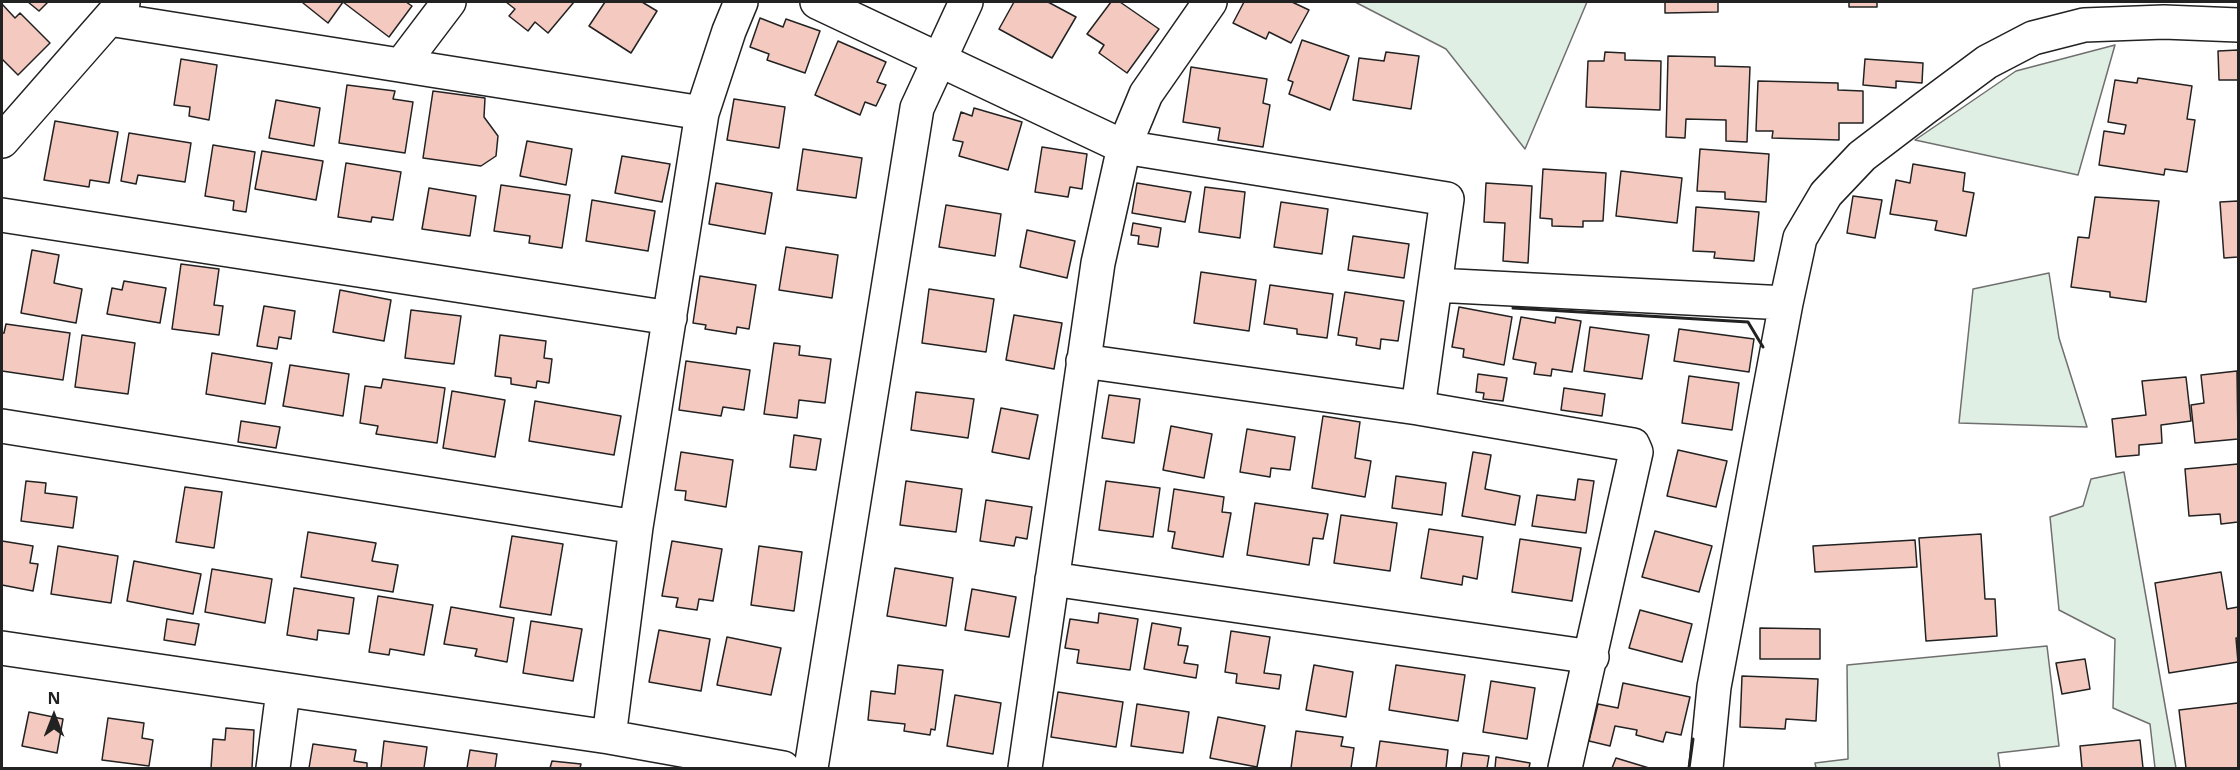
<!DOCTYPE html>
<style>
body{margin:0}
#map{position:relative;width:2240px;height:770px;overflow:hidden;background:#fff;font-family:"Noto Sans",sans-serif}
canvas{display:block}
.frame{position:absolute;inset:0;border:3px solid #222;pointer-events:none}
.north{position:absolute;left:24px;top:686px;width:60px;height:60px;-webkit-text-stroke:4px #fff;paint-order:stroke;rotate:0deg;font-size:16px;font-weight:700;line-height:24px;text-align:center;color:#222}
.north::after{content:'';display:block;margin:auto;width:21px;height:27px;background:#222;clip-path:polygon(50% 0,100% 100%,50% 72%,0 100%)}
</style>
<div id="map">
<canvas width="2240" height="770"></canvas>
<div class="frame"></div>
<div class="north">N</div>
</div>
<script>
const c = document.querySelector('canvas').getContext('2d');
c.lineJoin = 'round';
function paint(path, color) { c.fillStyle = color; c.fill(path, 'evenodd'); }
function stroke(path, color, width, dash) { c.strokeStyle = color; c.lineWidth = width; c.lineCap = dash ? 'butt' : 'round'; c.setLineDash(dash || []); c.stroke(path); }
const green = new Path2D(`
 M1355,2H1587L1525,149L1446,49Z
 M2115,45L2078,175L1915,140L2016,71Z
 M2049,273L2059,338L2087,427L1959,423L1973,289Z
 M2124,472L2176,768H2155L2150,724L2113,708L2115,639L2059,610L2050,517L2083,506L2091,479Z
 M2047,646L2059,746L1998,753L2000,768H1816L1815,763L1848,759L1847,665Z`);
const building = new Path2D(`
 M28,2H48L39,11Z
 M304,2H406L412,6L389,37L343,2L328,23L303,3Z
 M506,2H574L548,33L535,22L528,31L509,16L515,9Z
 M605,2H642L657,11L631,53L589,26Z
 M1014,2H1048L1076,17L1052,58L999,29Z
 M1111,2H1120L1159,29L1127,73L1099,53L1104,45L1087,34Z
 M1244,2H1292L1309,10L1291,43L1269,32L1266,39L1233,23Z
 M1665,2H1718V12L1665,13Z
 M1849,2H1912H1877V7H1849Z
 M2,4L15,18L20,13L50,43L18,75L2,59Z
 M760,18L783,27L786,19L820,31L805,73L767,60L769,54L750,47Z
 M1302,40L1349,56L1330,110L1289,94L1293,82L1288,80Z
 M838,41L886,62L877,82L886,85L876,106L865,102L860,115L815,95Z
 M2238,50V80H2219L2218,51Z
 M1386,52L1419,56L1411,109L1353,100L1359,58L1384,61Z
 M1605,52L1625,53V60L1661,61L1660,110L1586,107L1588,61H1604Z
 M1668,56L1715,57V66L1750,67L1747,142L1726,141V120L1686,119L1685,138L1666,137Z
 M181,59L217,65L209,120L189,116L190,107L174,105Z
 M1865,59L1923,63L1922,83L1896,81V88L1863,85Z
 M1191,67L1267,79L1263,103L1270,105L1263,147L1218,140L1220,128L1183,122Z
 M2138,78L2192,86L2187,119L2195,120L2187,172L2165,169L2164,175L2099,165L2104,131L2124,134L2126,125L2108,122L2115,80L2137,83Z
 M1758,81L1838,83V90L1863,91V123H1839V140L1772,138L1773,131H1756Z
 M347,85L395,91L393,99L413,102L405,153L339,143Z
 M433,91L485,98L484,117L498,136L496,156L481,166L423,158Z
 M734,99L785,107L779,148L727,140Z
 M276,100L320,108L314,146L269,138Z
 M974,108L1022,122L1008,170L959,156L963,142L953,140L961,112L972,116Z
 M55,121L118,132L109,183L90,180L89,187L44,180Z
 M129,133L191,143L185,182L138,175L136,184L121,181Z
 M527,141L572,149L566,185L520,176Z
 M213,145L255,152L246,212L233,210L234,201L205,196Z
 M1042,147L1087,154L1082,189L1070,187L1068,197L1035,192Z
 M803,149L862,158L856,198L797,190Z
 M1700,149L1769,154L1766,202L1725,199V192L1697,191Z
 M262,151L323,161L316,200L255,189Z
 M622,156L670,164L662,202L615,193Z
 M346,163L401,172L393,220L372,217L371,222L338,217Z
 M1913,164L1965,173L1963,191L1974,193L1966,236L1935,230L1937,221L1890,214L1896,180L1910,183Z
 M1543,169L1606,173L1603,221H1583V227L1552,226V219L1540,218Z
 M1621,171L1682,178L1677,223L1616,216Z
 M716,183L772,193L765,234L709,224Z
 M1137,183L1191,192L1185,222L1132,213Z
 M1486,183L1532,186L1528,263L1503,261L1505,223L1484,222Z
 M501,185L570,195L562,248L529,243L530,236L494,231Z
 M1205,187L1245,192L1240,238L1199,232Z
 M429,188L476,196L470,236L422,229Z
 M1853,196L1882,200L1875,238L1847,233Z
 M2095,197L2159,201L2146,302L2110,297V292L2071,287L2078,237L2089,238Z
 M592,200L655,211L648,251L586,241Z
 M2238,201V257L2224,258L2220,202Z
 M1281,202L1328,209L1322,254L1274,247Z
 M946,205L1001,214L995,256L939,247Z
 M1696,207L1759,212L1754,261L1714,258L1715,252L1693,251Z
 M1133,223L1161,228L1158,247L1138,244L1139,236L1131,235Z
 M1027,230L1075,241L1067,278L1020,267Z
 M1353,236L1409,244L1404,278L1348,270Z
 M786,247L838,255L832,298L779,290Z
 M32,250L59,255L54,283L82,289L76,323L21,313Z
 M181,264L219,269L214,305L223,306L219,335L172,329Z
 M1201,272L1256,280L1249,331L1194,323Z
 M700,276L756,285L749,329L737,327L736,334L705,329L706,325L693,323Z
 M124,281L166,288L160,323L107,314L112,288L122,290Z
 M1270,285L1333,294L1327,338L1297,334V329L1264,324Z
 M929,289L994,299L986,352L922,343Z
 M340,290L391,300L384,341L333,332Z
 M1345,292L1404,301L1398,341L1381,339L1380,349L1356,345L1357,338L1338,335Z
 M264,306L295,311L291,339L279,337L277,349L257,346Z
 M1459,307L1512,317L1504,365L1463,357L1464,349L1452,347Z
 M411,310L461,316L454,364L405,358Z
 M1014,315L1062,323L1054,369L1006,360Z
 M1521,317L1555,323L1556,317L1581,321L1572,372L1552,369L1551,376L1534,374L1536,363L1513,359Z
 M6,324L70,333L63,380L2,371V333H4Z
 M1590,327L1649,335L1642,379L1584,371Z
 M1679,329L1754,339L1749,372L1674,361Z
 M82,335L135,343L128,394L75,387Z
 M500,335L546,341L544,358L552,359L549,383L537,381L536,388L511,384V378L495,376Z
 M774,343L800,346L799,355L831,359L825,403L799,400L797,418L764,414Z
 M212,353L272,363L265,404L206,394Z
 M686,361L750,370L744,410L723,407L721,416L679,410Z
 M290,365L349,374L343,416L283,406Z
 M2237,371L2238,439L2195,443L2191,405L2204,403L2201,375Z
 M1478,374L1507,378L1503,401L1483,399L1484,393L1476,392Z
 M1689,376L1739,383L1732,430L1682,423Z
 M2186,377L2191,421L2161,425L2162,443L2139,445V455L2116,457L2112,419L2146,415L2142,381Z
 M383,379L445,388L437,443L376,434L378,426L360,423L365,386L381,388Z
 M1564,388L1605,394L1602,416L1561,410Z
 M452,391L505,400L495,457L443,448Z
 M916,392L974,399L968,438L911,430Z
 M1109,395L1140,399L1134,443L1102,438Z
 M535,401L621,416L614,455L529,441Z
 M1001,408L1038,415L1029,459L992,452Z
 M1323,416L1360,422L1355,458L1371,461L1365,497L1312,488Z
 M241,421L280,427L276,448L238,442Z
 M1171,426L1212,434L1204,478L1163,470Z
 M1247,429L1295,437L1290,470L1271,468L1270,477L1240,472Z
 M794,435L821,439L816,470L790,467Z
 M1678,450L1727,461L1716,507L1667,496Z
 M681,452L733,460L726,507L685,500L686,491L675,490Z
 M1473,452L1491,455L1485,489L1520,496L1515,525L1462,516Z
 M2238,464V522L2221,524L2220,514L2189,516L2185,469Z
 M1396,476L1446,483L1442,515L1392,508Z
 M1578,479L1594,481L1586,533L1532,526L1537,495L1575,500Z
 M26,481L46,483L45,493L77,497L73,528L21,521Z
 M906,481L962,489L956,532L900,525Z
 M1106,481L1160,488L1153,537L1099,530Z
 M185,487L222,492L214,548L176,542Z
 M1174,489L1224,497L1222,512L1231,513L1223,557L1172,548L1175,532L1168,531Z
 M986,500L1032,507L1027,539L1016,537L1014,546L980,541Z
 M1255,503L1328,514L1323,539L1313,538L1309,565L1247,555Z
 M1341,515L1397,523L1390,571L1334,563Z
 M1429,529L1483,537L1477,579L1463,576L1462,585L1421,578Z
 M1655,531L1712,546L1699,592L1642,577Z
 M308,532L376,543L372,561L398,565L393,592L301,577Z
 M1981,534L1985,599H1995L1997,636L1926,641L1919,538Z
 M512,536L563,544L551,615L500,607Z
 M1520,539L1581,548L1572,601L1512,592Z
 M1915,540L1917,567L1815,572L1813,546Z
 M2,541L33,546L30,563L38,564L33,591L2,585Z
 M672,541L722,549L713,601L699,599L697,610L676,607L678,598L662,596Z
 M58,546L118,556L111,603L51,594Z
 M759,546L802,552L794,611L751,605Z
 M134,561L201,574L193,614L127,601Z
 M895,568L953,578L946,626L887,616Z
 M212,569L272,579L265,623L205,612Z
 M2221,572L2227,609L2238,607V638H2236L2238,662L2169,673L2155,583Z
 M294,588L354,598L349,634L318,630L317,640L287,635Z
 M972,589L1016,597L1009,637L965,630Z
 M378,596L433,605L424,655L390,649L389,655L369,652Z
 M451,607L514,618L507,662L475,656L477,649L444,644Z
 M1640,610L1692,624L1682,662L1629,648Z
 M1099,613L1138,619L1130,670L1077,663L1079,650L1065,648L1070,619L1098,623Z
 M167,619L199,624L195,645L164,640Z
 M531,621L582,629L573,681L523,673Z
 M1152,623L1181,628L1178,645L1188,646L1184,663L1198,665L1196,678L1144,669Z
 M1760,628L1820,629V659H1760Z
 M659,630L710,639L701,691L649,682Z
 M1231,631L1270,637L1264,673L1281,675L1279,689L1236,683L1237,674L1225,672Z
 M727,637L781,648L771,695L717,685Z
 M2085,659L2090,689L2062,694L2056,663Z
 M898,665L943,670L935,730L931,729L930,735L904,731L905,724L868,720L871,691L895,694Z
 M1314,665L1353,672L1346,717L1306,710Z
 M1396,665L1465,675L1458,721L1389,710Z
 M1742,676L1818,679L1816,721L1786,719L1785,729L1740,727Z
 M1491,681L1535,688L1527,739L1483,732Z
 M1623,683L1690,697L1681,735L1666,732L1663,742L1636,735L1637,730L1615,726L1610,746L1589,741L1598,704L1618,708Z
 M1058,692L1123,702L1116,747L1051,737Z
 M955,695L1001,703L993,754L947,746Z
 M2238,703V768H2186L2179,710Z
 M1137,704L1189,712L1183,753L1131,746Z
 M29,712L63,719L57,753L22,746Z
 M1218,717L1265,726L1257,767L1210,758Z
 M108,718L144,723L142,738L153,740L149,766L102,760Z
 M226,728L254,730L252,768H211L213,739L225,740Z
 M1296,731L1343,737L1341,746L1354,748L1351,768H1291Z
 M2140,740L2143,768H2082L2080,746Z
 M384,741L427,747L424,768H381Z
 M1380,741L1448,750L1446,768H1376Z
 M313,744L356,750L354,761L367,763V768H309Z
 M470,750L497,754L495,768H467Z
 M1463,753L1489,756L1487,768H1461Z
 M1496,757L1530,763L1529,768H1495Z
 M1616,758L1649,768H1612Z
 M552,761L581,764L580,768H550Z`);
const street = new Path2D(`
 M817,2L1124,147L1447,199L1418,408
 M109,19L702,113
 M402,64L449,2
 M2,141L123,3
 M2,215L670,318
 M1435,285L1786,303
 M1083,361L1418,408L1633,445L1636,452L1565,768
 M2,426L636,527
 M1052,579L1592,657
 M2,648L609,737L783,768
 M609,737L636,527L702,113L729,31L741,2
 M273,768L283,691
 M1025,768L1098,263L1124,147L1146,94L1210,2
 M1706,768L1714,687L1786,303L1800,238L1826,194L1862,156L1925,108L1987,62L2033,38L2084,25L2164,22L2238,25`);
const secondary = new Path2D(`
 M811,768L917,108L966,2`);
const wall = new Path2D(`
 M1513,308L1748,322L1763,347
 M1689,768L1693,739`);
paint(green, '#e0efe3');
stroke(green, '#6f6f6f', 1.5);
paint(building, '#f3c9c0');
stroke(building, '#222', 1.5);
stroke(street, '#222', 36);
stroke(secondary, '#222', 36);
stroke(street, '#fff', 33);
stroke(secondary, '#fff', 33);
stroke(wall, '#222', 3);
</script>
